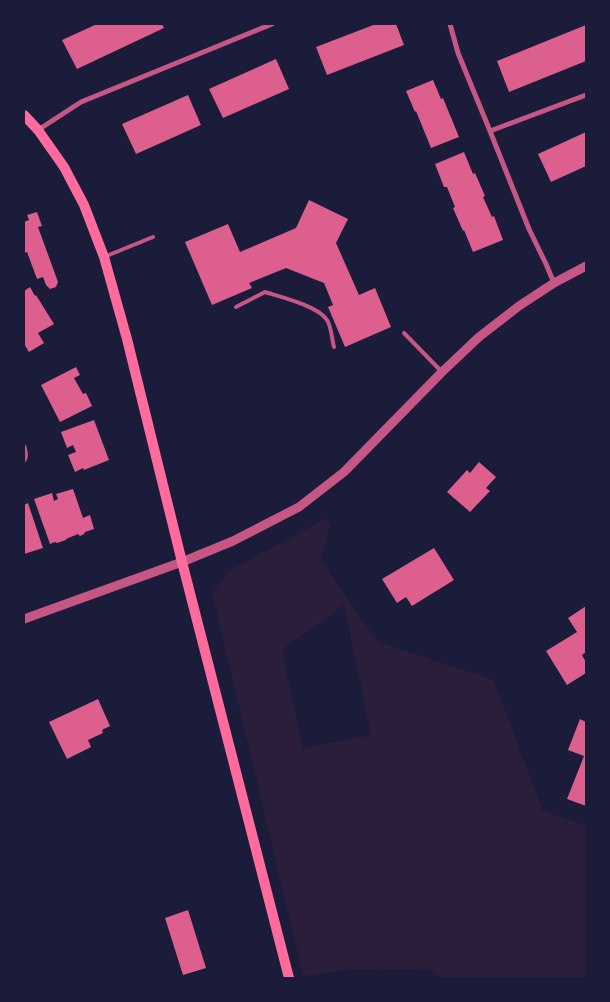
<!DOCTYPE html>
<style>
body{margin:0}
#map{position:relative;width:610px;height:1002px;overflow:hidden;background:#1b1b3a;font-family:Rubik,sans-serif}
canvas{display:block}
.frame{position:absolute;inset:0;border:25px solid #1b1b3a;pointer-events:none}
</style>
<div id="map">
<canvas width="610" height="1002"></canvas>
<div class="frame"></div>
</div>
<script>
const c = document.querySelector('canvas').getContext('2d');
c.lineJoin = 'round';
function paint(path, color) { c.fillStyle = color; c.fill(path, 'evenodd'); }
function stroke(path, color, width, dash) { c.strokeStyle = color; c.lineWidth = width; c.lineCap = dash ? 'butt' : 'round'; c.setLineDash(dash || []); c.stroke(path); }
const green = new Path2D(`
 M326,518L330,525L321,561L378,642L494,680L543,811L586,826V978H442L430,970L355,969L303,976L212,593L228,572ZM344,605L371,735L303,748L282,650Z`);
const building = new Path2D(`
 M97,24H162L164,28L77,69L62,40Z
 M376,24H396L404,45L327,75L316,47Z
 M586,25V61L509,92L497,61Z
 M276,59L289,89L223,118L209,89Z
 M433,80L441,99L443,98L459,137L431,148L416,111L415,112L406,91Z
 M188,95L201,125L136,154L122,124Z
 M586,132V166L551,182L538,154Z
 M464,152L473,174L475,173L485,196L483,197L492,217L494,216L503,240L473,252L464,230L463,231L453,208L455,207L447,187H444L435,164Z
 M309,200L348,219L336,243L359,295L375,288L391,327L345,347L328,307L333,305L324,283L286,268L249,283L252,288L212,305L185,242L228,224L240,252L296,228Z
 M37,212L42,226L38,227L58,282L56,287L50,289L46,285L43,277L37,279L27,252L24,253V222L29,220L27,215Z
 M30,287L35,296L36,295L54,324L38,333L44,343L29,352L24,344V291Z
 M76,367L80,375L74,378L83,394L86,393L92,406L60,422L41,385Z
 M94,420L109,460L84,470L83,468L75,472L68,455L76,452L73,445L67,448L61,432Z
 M479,462L496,477L486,488L490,491L470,512L447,492L467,470L470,473Z
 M73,489L83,518L90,515L94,529L85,532L84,534L80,536L78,534L66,539V540L57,543L55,542L50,544L34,499L52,493L54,501L58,499L56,494Z
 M28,503L43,548L24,554V505Z
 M434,548L454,580L412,606L406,597L397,603L382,579Z
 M586,606V652L582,655L586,662V673L567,685L546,651L577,632L568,618Z
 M98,699L110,726L102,730L103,733L88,740L91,747L67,759L49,722Z
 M580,719L586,722V806L567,799L584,756L568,750Z
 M188,910L206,968L183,975L165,918Z`);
const service = new Path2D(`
 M104,257L153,237
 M236,307L265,292C281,297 318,306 327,320C331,325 332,340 334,347
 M404,333L441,371`);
const minor = new Path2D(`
 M450,24L458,53L490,131L529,229L546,264L554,283
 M38,130L81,102L272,24
 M490,131L586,95
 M24,447C25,451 27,456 24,460`);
const tertiary = new Path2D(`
 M24,619L182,562L233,541L299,507L344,472L442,372L479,337L519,306L554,283L586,266`);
const secondary = new Path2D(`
 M24,115L38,130L64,167L84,205L104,257L127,339L182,562L289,978`);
paint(green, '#2a1e3b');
paint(building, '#dd5f8e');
stroke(service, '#c65784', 4);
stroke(minor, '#c65784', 5);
stroke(tertiary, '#c65784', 9);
stroke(secondary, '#ff6b9d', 10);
</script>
